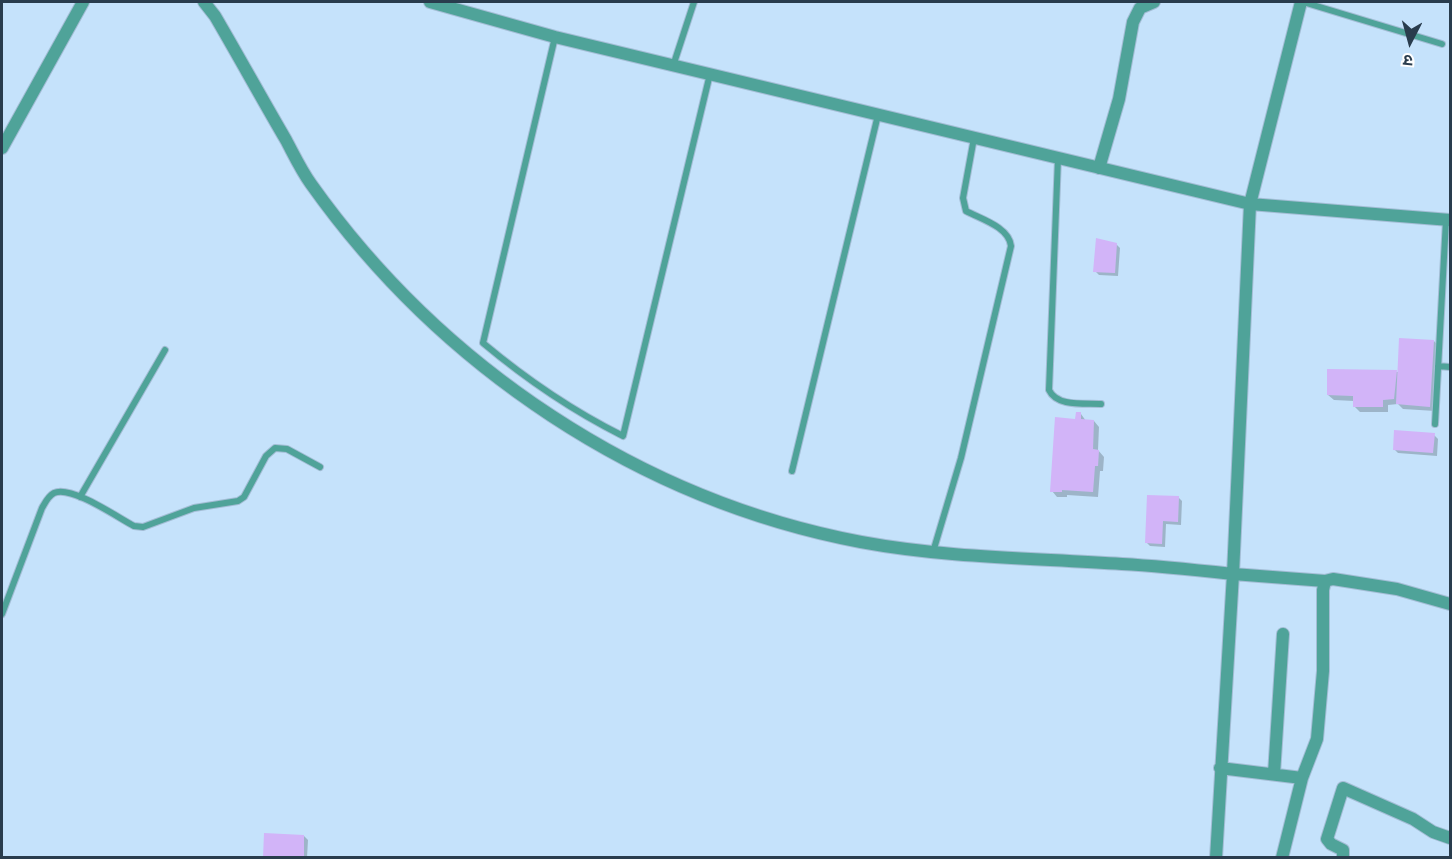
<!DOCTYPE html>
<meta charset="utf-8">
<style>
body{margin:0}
#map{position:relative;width:1452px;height:859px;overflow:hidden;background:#c5e2fb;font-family:"DejaVu Sans","Noto Sans Devanagari",sans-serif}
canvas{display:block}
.frame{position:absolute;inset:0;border:3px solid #293c4d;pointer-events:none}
.north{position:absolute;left:1380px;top:12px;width:60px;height:60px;-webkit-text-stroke:4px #fefefe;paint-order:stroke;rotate:186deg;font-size:16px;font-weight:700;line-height:24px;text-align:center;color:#293c4d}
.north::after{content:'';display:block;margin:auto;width:21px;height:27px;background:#293c4d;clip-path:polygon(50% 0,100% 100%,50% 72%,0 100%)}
</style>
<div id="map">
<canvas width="1452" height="859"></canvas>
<div class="frame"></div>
<div class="north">उ</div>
</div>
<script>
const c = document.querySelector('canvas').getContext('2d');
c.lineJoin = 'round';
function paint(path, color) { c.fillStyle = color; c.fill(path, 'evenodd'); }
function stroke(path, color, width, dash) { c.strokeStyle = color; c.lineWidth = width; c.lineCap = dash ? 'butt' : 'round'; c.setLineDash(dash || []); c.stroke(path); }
const shadow = new Path2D(`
 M1116,244L1120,248L1118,276L1099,275L1095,271Z
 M1434,341L1439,347L1435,411L1403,409L1398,404L1388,405V412H1360L1354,406V401L1334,400L1328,395L1329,370L1399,372Z
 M1081,414L1086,421H1094L1099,427L1098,450L1104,457L1103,471H1100L1098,497L1067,495V497H1057L1052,491Z
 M1434,435L1438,439L1437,456L1398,453L1394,449Z
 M1178,497L1182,501L1181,525L1166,524L1165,547L1150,546L1146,542Z
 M304,836L308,840L307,858H265Z`);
const building = new Path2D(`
 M1096,238L1117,243L1115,273L1093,272Z
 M1399,338L1434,340L1430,407L1396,404Z
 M1327,369L1397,370L1394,399L1383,400V407H1353V396L1327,395Z
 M1076,412H1081V419L1094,420L1093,449L1099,450L1098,466H1095L1093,492L1062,490V492H1050L1055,417L1075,419Z
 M1394,430L1435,433L1433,453L1393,450Z
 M1147,495L1179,496L1178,522L1163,521L1162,544L1145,543Z
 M264,833L304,835V858H263Z`);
const lane = new Path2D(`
 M1303,2L1442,44
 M555,37L483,343C526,379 573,411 623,436L710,74
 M673,66L694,2
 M1058,158L1049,390C1057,407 1084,403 1101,404
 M1438,366L1450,367
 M1435,424L1446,220
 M792,471L878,115
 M80,497L165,350
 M933,552L961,458L1011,246C1009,227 981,219 966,211L963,198L974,138
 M2,614L42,508C45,503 48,496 54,493C71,485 117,517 134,526L143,527L194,508L238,501L244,497L266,456L275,448L287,449L320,467`);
const street = new Path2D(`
 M204,2L215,16C239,57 262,99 286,140C294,155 301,170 311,184C441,367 639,500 861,542C947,558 1035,558 1122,564C1159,566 1196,570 1233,574L1216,858
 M430,2L555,37L1250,204L1450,220
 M1301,2L1250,204L1233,574L1325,581
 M2,148L83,2
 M1099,168L1119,99L1133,22L1140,8L1154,2
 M1220,768L1302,778
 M1274,774L1283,634
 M1282,858L1302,778L1317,739L1323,671V590L1325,581L1333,579L1397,589L1450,604
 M1343,858V850L1331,844L1327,839L1343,788L1413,819L1433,832L1450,838`);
paint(shadow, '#0003');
paint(building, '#d2b4f8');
stroke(lane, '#a3bdd5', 8);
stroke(street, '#a3bdd5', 14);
stroke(lane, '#4fa399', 6);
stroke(street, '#4fa399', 12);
</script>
